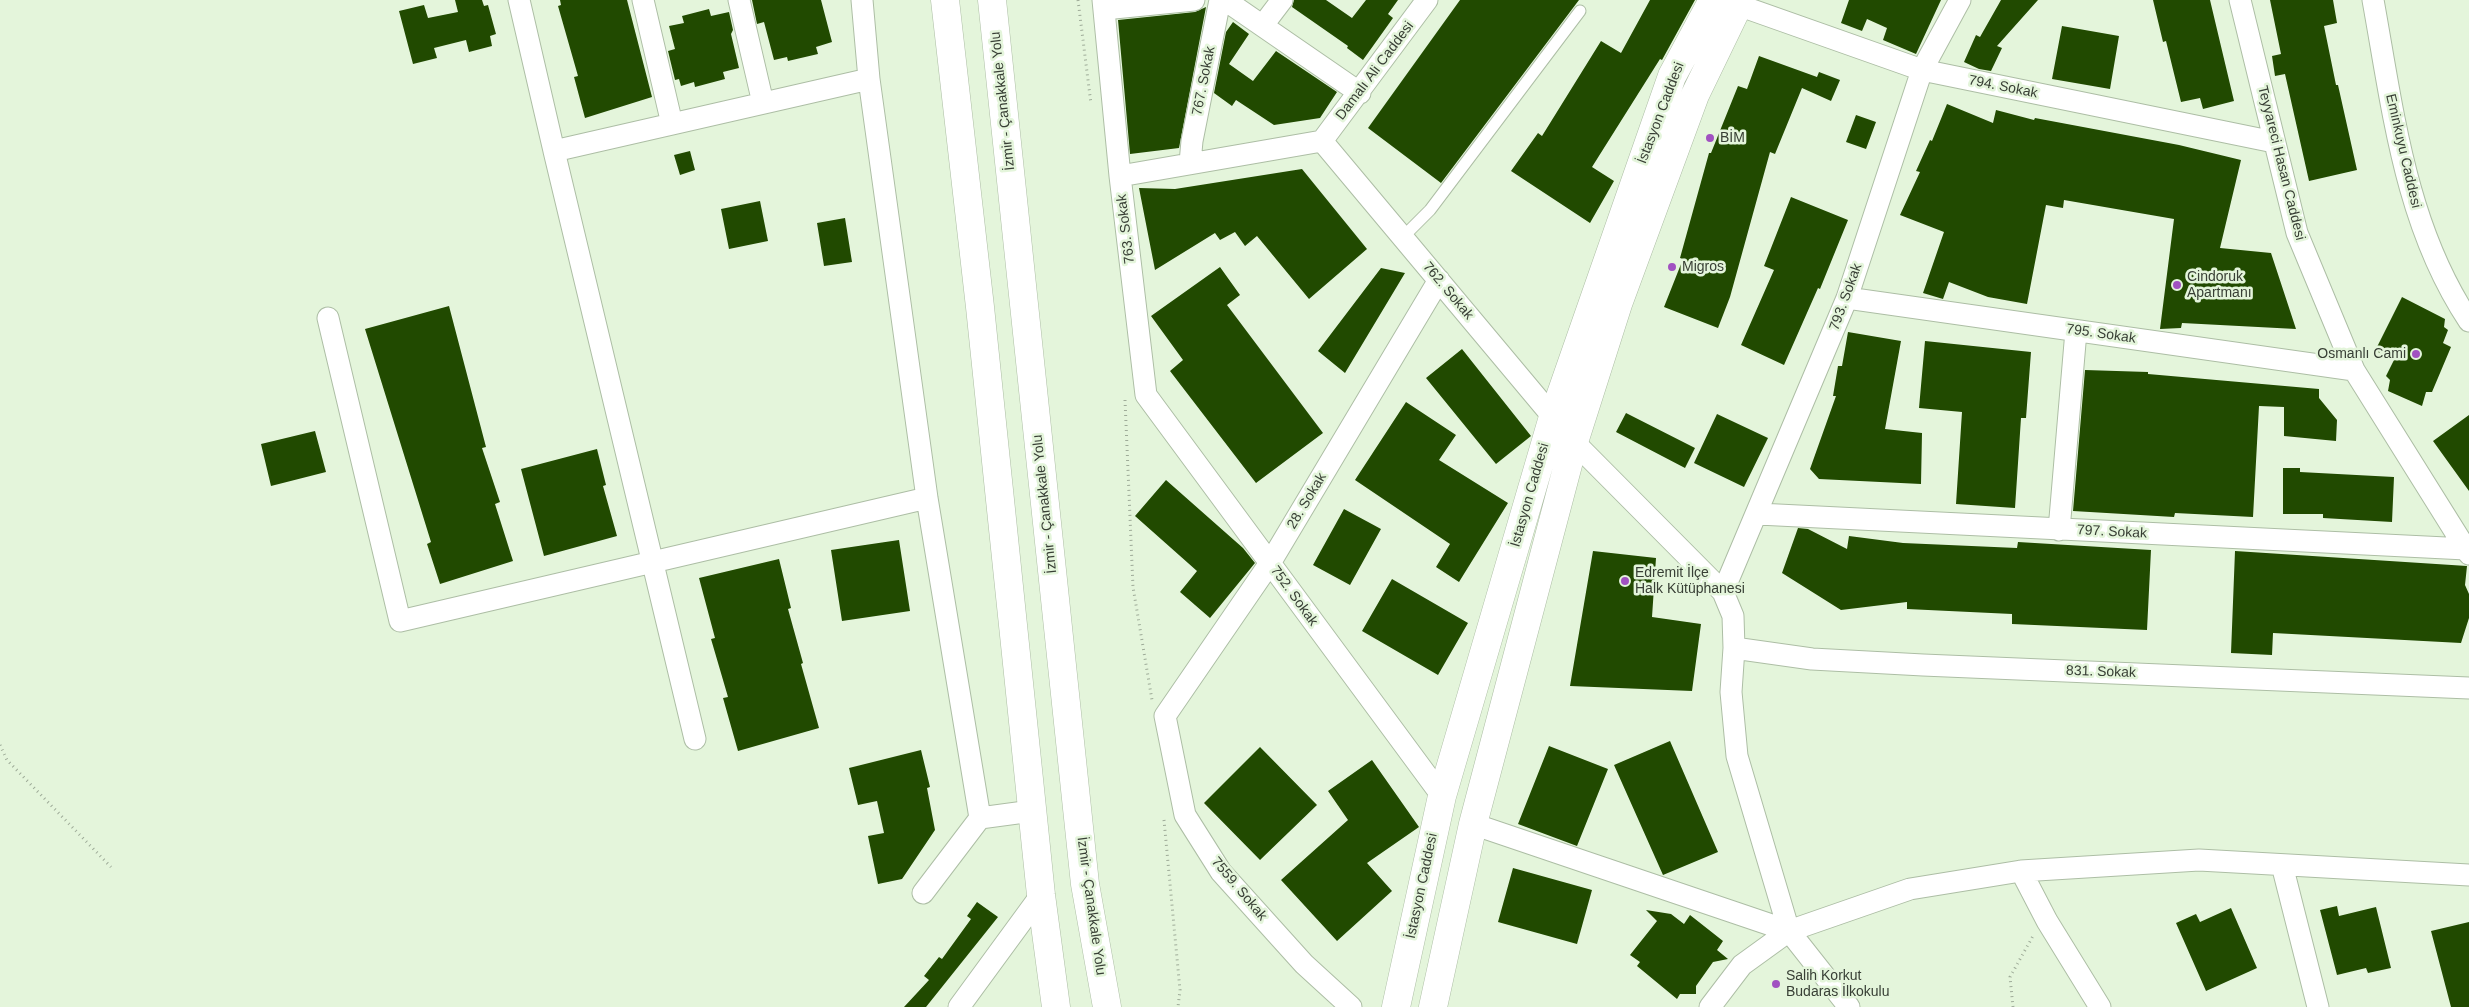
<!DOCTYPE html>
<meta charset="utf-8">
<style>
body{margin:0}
canvas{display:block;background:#e4f5db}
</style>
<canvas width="2469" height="1007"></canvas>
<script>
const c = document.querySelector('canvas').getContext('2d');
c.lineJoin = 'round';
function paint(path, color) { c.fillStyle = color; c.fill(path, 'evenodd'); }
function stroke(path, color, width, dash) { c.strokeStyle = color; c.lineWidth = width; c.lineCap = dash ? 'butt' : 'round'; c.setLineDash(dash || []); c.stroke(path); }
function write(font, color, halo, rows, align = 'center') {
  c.font = font + ' Arial,sans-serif'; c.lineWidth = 5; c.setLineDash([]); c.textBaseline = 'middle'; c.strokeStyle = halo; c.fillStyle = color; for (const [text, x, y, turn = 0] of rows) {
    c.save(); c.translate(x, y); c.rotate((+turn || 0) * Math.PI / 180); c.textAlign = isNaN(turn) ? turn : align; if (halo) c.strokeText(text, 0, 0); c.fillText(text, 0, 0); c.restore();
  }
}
const building = new Path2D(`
 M455,0H482L484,6L488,5L496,34L490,36L492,46L469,52L466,40L434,48L437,58L413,64L399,11L424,5L428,18L458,12Z
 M560,0H627L652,97L585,118L574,77L578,76L558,6L561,5Z
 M752,0H821L832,42L816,47L818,54L788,61L787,57L774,60L764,22L757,24Z
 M1294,0H1326L1352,18L1366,0H1398L1388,14L1393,18L1363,60L1347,48L1348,46L1292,7Z
 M1460,0H1579L1441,183L1368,128Z
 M1650,0H1695L1662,60L1660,59L1592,167L1614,181L1590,223L1511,171L1538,133L1542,136L1601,41L1621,53Z
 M1849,0H1941L1916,54L1883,40L1887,28L1867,19L1862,31L1841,23Z
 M2001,0H2038L1997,46L2002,48L1991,71L1979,69L1964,62L1976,35L1980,37Z
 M2153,0H2210L2234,101L2203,109L2200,98L2181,102L2166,41L2163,42Z
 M2270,0H2333L2337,23L2324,26L2336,85H2338L2357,170L2309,181L2285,74L2275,76L2272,56L2281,54Z
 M1206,7L1179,148L1130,154L1118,20L1195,12Z
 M709,9L711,16L729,12L733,30L731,34L739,68L723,72L725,79L695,87L694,82L681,86L679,79L675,80L668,51L675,49L669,26L684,23L682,16Z
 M1233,22L1249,34L1229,64L1253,81L1276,51L1337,92L1320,118L1274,125L1236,100L1232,106L1214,93L1226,32Z
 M2062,26L2119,36L2110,89L2052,79Z
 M1759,56L1817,77L1819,72L1840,80L1831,101L1802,88L1775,154L1770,152L1730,297L1718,328L1664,307L1683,259L1680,258L1709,153H1711L1738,86L1747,89Z
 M1947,104L1993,123L1996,110L2034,120L2035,118L2179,145L2241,160L2220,248L2271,253L2296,329L2182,323L2181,328L2160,329L2174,219L2064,200L2063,208L2046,205L2027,304L1988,297L1949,282L1943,299L1923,293L1944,232L1900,215L1920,172L1916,171L1930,140L1932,141Z
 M1856,115L1876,122L1866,149L1846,142Z
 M690,151L695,170L680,175L674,155Z
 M1302,169L1367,249L1309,299L1257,236L1245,246L1235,232L1220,240L1215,233L1155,270L1139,188L1175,189Z
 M1791,197L1848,220L1820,289L1818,288L1784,365L1741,345L1774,270L1764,266Z
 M760,201L768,241L729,249L721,209Z
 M845,218L852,262L824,266L817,223Z
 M1220,267L1240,295L1227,305L1323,433L1256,483L1170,371L1183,360L1151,316Z
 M1381,268L1405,273L1345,373L1318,351Z
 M2402,297L2445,319L2444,327L2448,330L2443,343L2451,347L2432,392H2426L2422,406L2388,391L2390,380L2386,376L2395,358L2375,351Z
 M449,306L486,447L482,448L500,502L495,504L513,561L440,584L427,544L431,542L365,329Z
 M1848,332L1901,341L1885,429L1922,433L1921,484L1819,479L1810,469L1836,396H1833L1838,366H1842Z
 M1925,341L2031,352L2026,418H2021L2015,508L1956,504L1962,412L1919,408Z
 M1462,349L1531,436L1496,464L1426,378Z
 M2085,370L2148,372V374L2319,389V398L2337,420L2336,441L2284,436V407L2259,406L2253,517L2175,513L2174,517L2073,511Z
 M1406,402L1456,435L1439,460L1508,503L1459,582L1436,567L1450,544L1355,480Z
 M1626,413L1695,448L1685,468L1616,432Z
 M1717,414L1768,438L1744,487L1694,463Z
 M2469,415V491L2433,441Z
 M315,431L326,472L271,486L261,444Z
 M597,449L606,485L603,486L617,536L544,556L521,469Z
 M2283,468H2300V472L2394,477L2392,522L2323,518V514H2283Z
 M1166,480L1243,548L1255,563L1210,618L1180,592L1197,571L1135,516Z
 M1344,509L1381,529L1350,585L1313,565Z
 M1798,528L1808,529L1847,549L1849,536L1903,543L2017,548L2018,542L2151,550L2147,630L2012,624V614L1907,609V602L1841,610L1782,573Z
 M899,540L910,611L842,621L831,550Z
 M1593,551L1656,558L1652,617L1701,624L1692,691L1570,686Z
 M2235,551L2467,566L2465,585L2469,594V618L2461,643L2273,633L2272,655L2231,653Z
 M779,559L791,608L788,609L803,663L801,664L819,728L738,751L723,698L728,697L711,639L715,638L699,578Z
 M1392,579L1468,623L1438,675L1362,631Z
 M1670,741L1718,852L1663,875L1614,765Z
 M1549,746L1608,769L1577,846L1518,824Z
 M1260,747L1317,805L1260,860L1204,803Z
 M921,750L930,787L927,788L935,830L902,879L878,884L868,836L884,833L877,801L858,805L849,768Z
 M1372,760L1419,827L1367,863L1392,891L1337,941L1281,880L1348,820L1328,791Z
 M1513,868L1592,890L1577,944L1498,922Z
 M977,902L998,917L926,1007H904L929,980L924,976L939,957L942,959L971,919L967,916Z
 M2337,906L2339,916L2376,907L2391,968L2368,973L2366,968L2337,975L2320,910Z
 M2231,908L2257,968L2206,991L2176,923L2196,914L2200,922Z
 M1646,910L1671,914L1684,924L1690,915L1723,941L1717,950L1728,959L1713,962L1696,986V994H1680L1677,999L1637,966L1640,962L1630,955L1657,921Z
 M2469,922V1007H2451L2431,931Z`);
const path = new Path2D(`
 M1078,0L1091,104
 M1125,400L1133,587L1152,700
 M0,745L7,760L111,867
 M1164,820L1180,990L1178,1007
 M2013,1007L2010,977L2033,936`);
const lane = new Path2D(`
 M1403,237L1430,210L1580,11`);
const street = new Path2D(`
 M519,0L554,151L869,79
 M643,0L672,124
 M739,0L763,103
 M862,0L869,79L927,498L980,818L1032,811
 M1103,0L1120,176
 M1225,0L1360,93
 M2240,0L2297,233L2354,370L2469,554
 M2373,0C2393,110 2405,225 2469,321
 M1738,5L1922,70L2274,142
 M1104,9L1194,0
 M1263,25L1282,0
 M1322,141L1574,442L1723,592L1733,616L1734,648L1731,692L1737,756L1789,931L1849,1007
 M1322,141L1120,176L1146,395L1442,796
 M1322,141L1427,0
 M554,151L695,739
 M1190,163L1192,141L1220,0
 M1847,298L2354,370
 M328,318L400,621L927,498
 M1758,514L2466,549
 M2059,530L2076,331
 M1723,592L1847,298L1922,70L1960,0
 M1734,648L1812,659L1923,665L2469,688
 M1473,824L1789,931
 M2282,865L2318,1007
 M2021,871L2047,921L2100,1007
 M923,893L980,818
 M959,1007L1041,895
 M1351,1007L1304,964L1221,872L1185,815L1165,716L1270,563L1439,280
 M1710,1007L1742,965L1789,931L1910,889L2021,871L2199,860L2469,875`);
const primary = new Path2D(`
 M1396,1007L1442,796L1553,417L1672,76L1713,0
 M1433,1007L1473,824L1574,442L1618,304L1695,95L1741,0`);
const highway = new Path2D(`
 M945,0L980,307L1041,895L1056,1007
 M992,0L1085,884L1107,1007`);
const markers = [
 [1710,138,5,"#a151c1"],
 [1672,267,5,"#a151c1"],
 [2177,285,5,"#a151c1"],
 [2416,354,5,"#a151c1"],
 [1625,581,5,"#a151c1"],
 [1776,984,5,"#a151c1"]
];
const streetNames = [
 ["Damalı Ali Caddesi",1375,71,-53],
 ["767. Sokak",1204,81,-79],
 ["794. Sokak",2003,87,11],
 ["İzmir - Çanakkale Yolu",1003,101,-96],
 ["İstasyon Caddesi",1661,113,-69],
 ["Eminkuyu Caddesi",2403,151,77],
 ["Teyyareci Hasan Caddesi",2281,163,76],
 ["763. Sokak",1126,229,-97],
 ["762. Sokak",1448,291,50],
 ["793. Sokak",1846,297,-70],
 ["795. Sokak",2101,334,8],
 ["İstasyon Caddesi",1530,495,-74],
 ["28. Sokak",1307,501,-59],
 ["İzmir - Çanakkale Yolu",1045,504,-96],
 ["797. Sokak",2112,532,3],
 ["752. Sokak",1294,596,54],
 ["831. Sokak",2101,672,2],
 ["İstasyon Caddesi",1422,886,-78],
 ["7559. Sokak",1239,889,50],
 ["İzmir - Çanakkale Yolu",1091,906,82]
];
const poiNames = [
 ["BİM",1720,138],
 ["Migros",1682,267],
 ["Cindoruk",2187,277],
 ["Apartmanı",2187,293],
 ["Osmanlı Cami",2406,354,"right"],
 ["Edremit İlçe",1635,573],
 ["Halk Kütüphanesi",1635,589],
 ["Salih Korkut",1786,976],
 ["Budaras İlkokulu",1786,992]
];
paint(building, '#214a00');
stroke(lane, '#adbea5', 13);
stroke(street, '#adbea5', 23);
stroke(primary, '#adbea5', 29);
stroke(highway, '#adbea5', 29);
stroke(path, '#9eab98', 3, [1, 4]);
stroke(lane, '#fff', 11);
stroke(street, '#fff', 21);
stroke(primary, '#fff', 28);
stroke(highway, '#fff', 28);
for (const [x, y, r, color] of markers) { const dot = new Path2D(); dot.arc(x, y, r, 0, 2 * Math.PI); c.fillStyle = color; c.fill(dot); stroke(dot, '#e4f5db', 2); }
write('14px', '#383f35', '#e4f5db', streetNames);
write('14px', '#383f35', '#e4f5db', poiNames, 'left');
</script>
